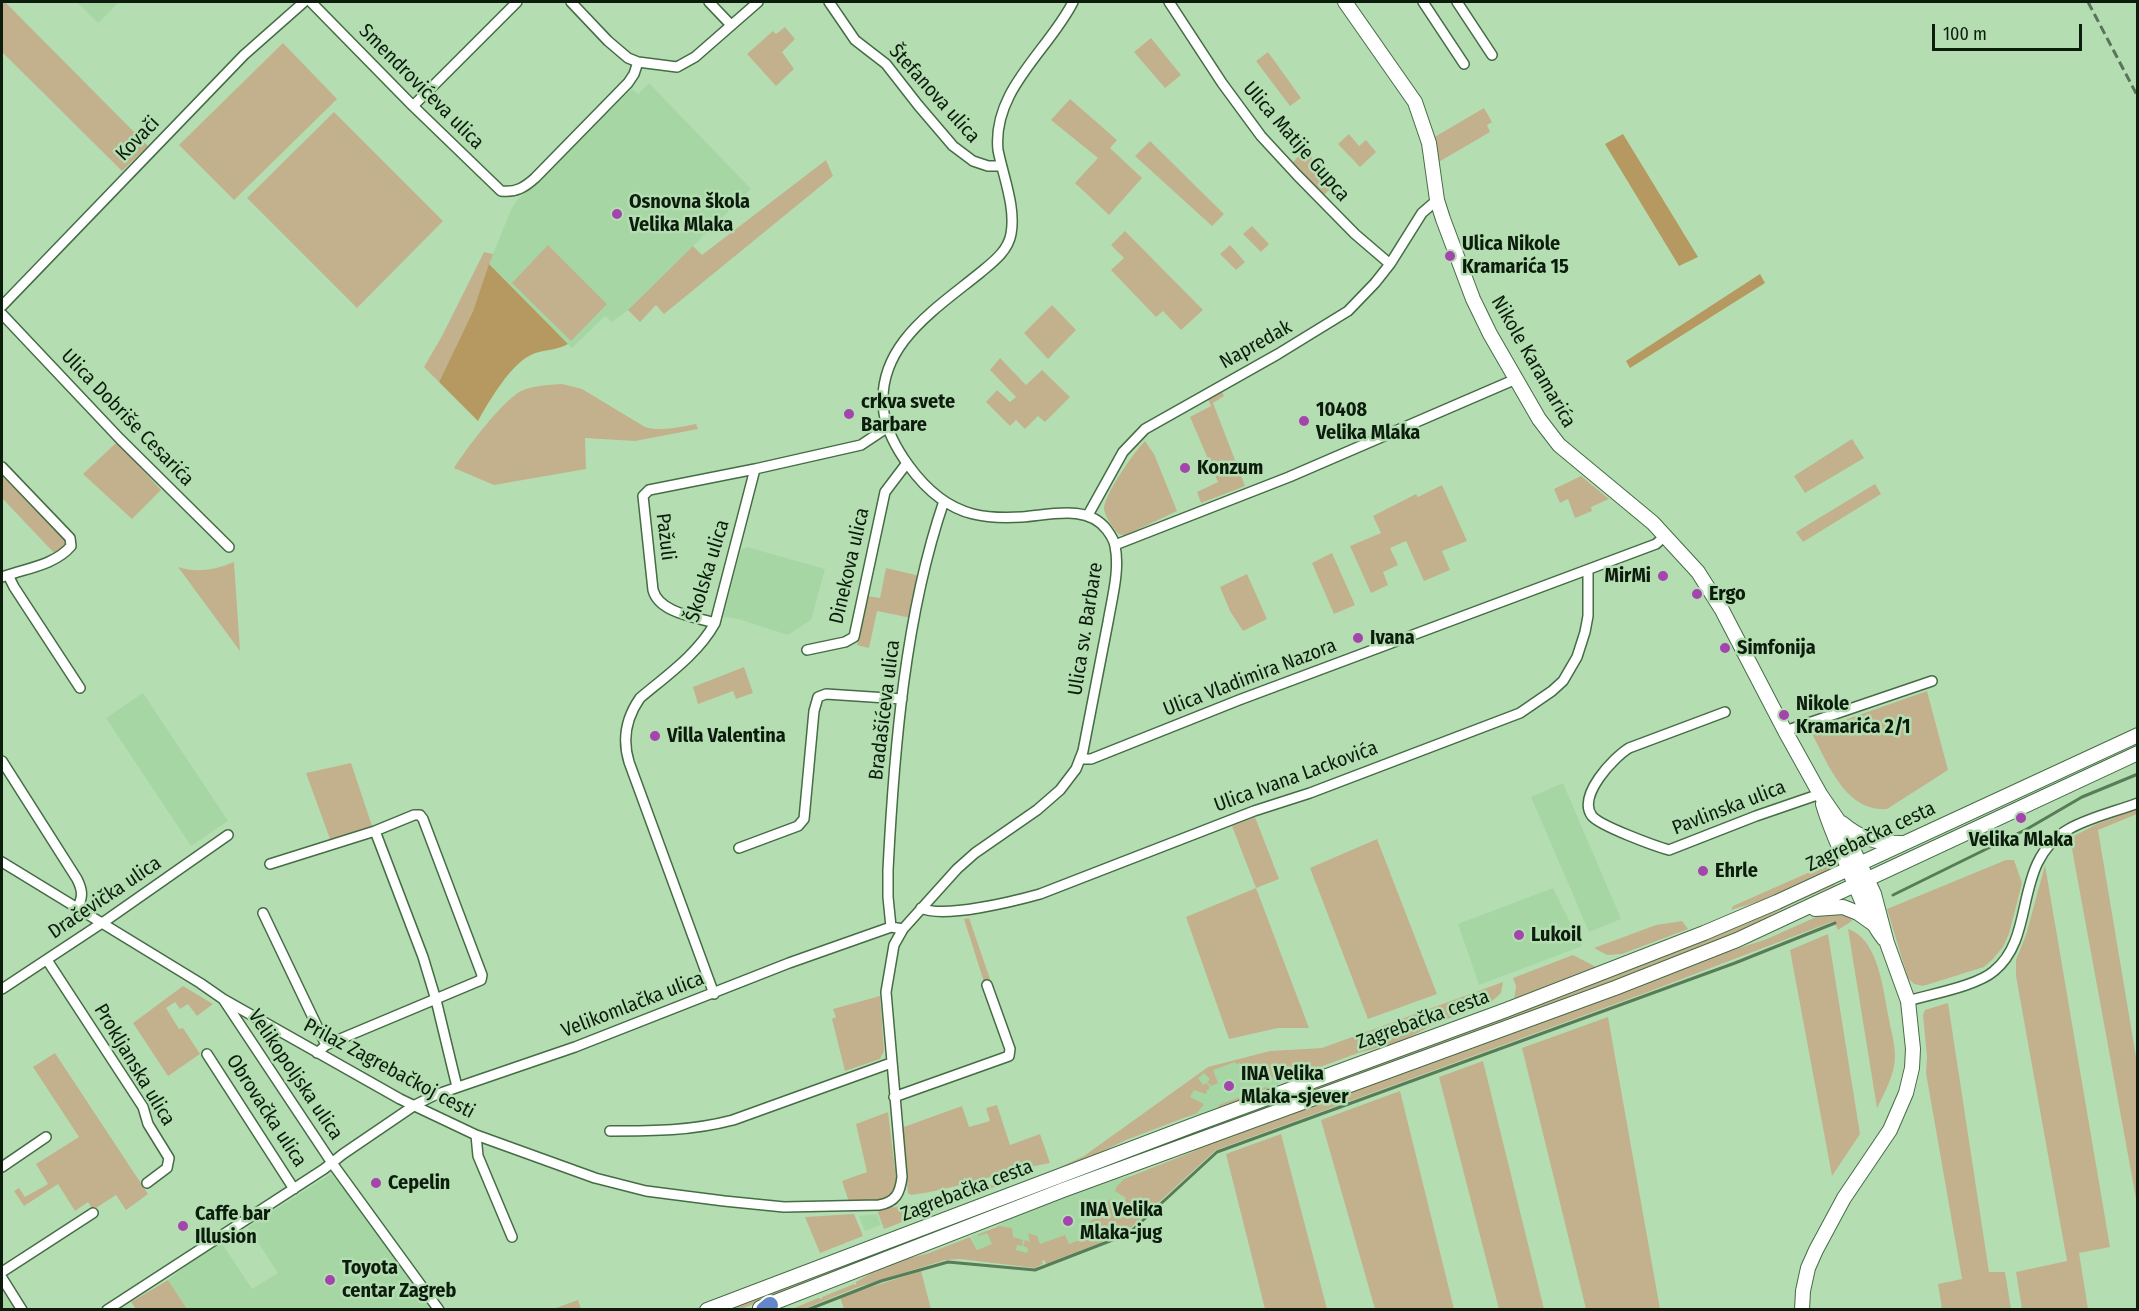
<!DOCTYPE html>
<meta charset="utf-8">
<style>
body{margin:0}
#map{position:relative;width:2139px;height:1311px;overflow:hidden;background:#b4deb2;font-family:"Fira Sans Condensed",sans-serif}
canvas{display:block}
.frame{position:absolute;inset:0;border:3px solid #0d1d0d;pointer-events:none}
.scale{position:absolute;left:1932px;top:24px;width:150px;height:27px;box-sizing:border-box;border:3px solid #0d1d0d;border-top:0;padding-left:8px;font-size:18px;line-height:21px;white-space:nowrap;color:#0d1d0d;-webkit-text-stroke:4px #b4deb2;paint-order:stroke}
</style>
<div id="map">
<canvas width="2139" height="1311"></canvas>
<div class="frame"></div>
<div class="scale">100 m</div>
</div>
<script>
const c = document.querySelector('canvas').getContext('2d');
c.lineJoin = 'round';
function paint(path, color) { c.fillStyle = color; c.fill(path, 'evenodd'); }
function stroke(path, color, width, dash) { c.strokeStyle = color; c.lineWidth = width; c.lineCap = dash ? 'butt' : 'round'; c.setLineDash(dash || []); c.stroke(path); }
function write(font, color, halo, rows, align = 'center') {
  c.font = font + ' "Fira Sans Condensed",sans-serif'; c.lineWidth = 5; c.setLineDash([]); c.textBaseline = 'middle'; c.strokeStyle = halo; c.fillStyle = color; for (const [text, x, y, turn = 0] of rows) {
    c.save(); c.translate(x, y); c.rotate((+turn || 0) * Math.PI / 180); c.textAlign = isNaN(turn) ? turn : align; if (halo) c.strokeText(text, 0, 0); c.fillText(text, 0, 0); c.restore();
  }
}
const built = new Path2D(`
 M77,2H119L98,23Z
 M649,83L751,189L628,310L612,322L605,316L572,348L489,264L511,210L518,199L632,89L638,94Z
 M747,547L825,569L811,620L788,635L738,619L723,617L741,550Z
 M143,693L228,821L191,846L106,718Z
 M1563,783L1621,919L1589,932L1531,797Z
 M1553,888L1582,946L1479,985L1458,924Z
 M1269,1052L1285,1079L1268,1092L1221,1109L1188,1117L1176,1091L1208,1068Z
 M331,1174L341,1185L431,1309H187L168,1280L208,1249L221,1242L252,1289L278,1273L248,1227Z
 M1134,1175L1118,1230L1117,1229L1108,1238L1006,1260L996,1227L1014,1215L1102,1182Z
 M877,1214L881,1225L865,1231L859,1216Z
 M987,1230L992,1244L977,1250L971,1236Z
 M2,1290L15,1309H2Z`);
const green = new Path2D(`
 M2,2H5L148,146L122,171L2,52Z
 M785,27L795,39L782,52L794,69L776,86L747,54L773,31L776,34Z
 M1151,38L1181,75L1165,88L1134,52Z
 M283,43L337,99L234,200L179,145Z
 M1268,52L1301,98L1290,106L1256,61Z
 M1070,99L1117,140L1110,148L1142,178L1109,215L1075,183L1098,158L1051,120Z
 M1484,108L1492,122L1487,125L1490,132L1437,163L1433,138Z
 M334,112L443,221L357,308L247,198Z
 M1349,134L1359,146L1366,140L1376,152L1360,167L1338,144Z
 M1150,141L1224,214L1212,226L1135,156Z
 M1305,150L1336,183L1321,198L1290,165Z
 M826,160L833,176L664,314L656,305L640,322L628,310L693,246L702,255Z
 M1252,226L1269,244L1261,252L1243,234Z
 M1125,231L1203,310L1181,330L1163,311L1156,317L1111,270L1124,258L1111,245Z
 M548,245L607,304L571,341L512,283Z
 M1230,245L1245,262L1236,270L1220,254Z
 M484,252L493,254L473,311L439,382L424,367L442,336Z
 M1052,305L1076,330L1048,359L1024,333Z
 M1000,358L1026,385L1042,370L1070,397L1045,422L1038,416L1025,429L1016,420L1010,426L986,402L997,390L1010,402L1016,397L990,370Z
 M562,384L582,389L645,427C662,432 679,427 696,424L698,429L635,441L585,438L586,469L494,485L454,468C466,449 502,401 521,391C534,385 549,385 562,384Z
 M1221,389L1224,396L1213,403L1245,486L1201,503L1197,492L1218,482L1190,417L1211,406L1207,397Z
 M1852,439L1864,458L1805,493L1794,476Z
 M1145,441L1154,454L1177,511L1126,535C1119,536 1116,532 1112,526C1109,521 1105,515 1104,509C1104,495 1134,452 1145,441Z
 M117,442L161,490L132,519L83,474Z
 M2,473L62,534L66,543L65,549L56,555L2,498Z
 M1581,476L1609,499L1591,507L1592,511L1575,518L1568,499L1560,503L1554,489Z
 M1875,484L1881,494L1803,542L1796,532Z
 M1442,485L1467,541L1442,551L1450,570L1424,581L1406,541L1390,548L1398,565L1383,572L1388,585L1371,593L1350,546L1381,533L1373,516L1416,494L1418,497Z
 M1332,553L1355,605L1334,614L1312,563Z
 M234,562L240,651L178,567C197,573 215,570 234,562Z
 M886,568L920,576L911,618L877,611L869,648L857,645L867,596L880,598Z
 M1247,574L1267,619L1243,631L1230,611L1220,587Z
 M744,667L753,693L736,699L733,691L698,704L693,687Z
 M1927,691L1948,770L1887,809C1845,812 1828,763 1811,732Z
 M351,763L372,826L330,839L306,773Z
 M2137,809V814L2098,830L2137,1063V1204L2070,838L2097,824Z
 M1255,817L1279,879L1256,888L1309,1028H1278L1229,1039L1186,917L1256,888L1232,826Z
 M1377,839L1437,994L1368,1019L1310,868Z
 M2006,860H2014L2022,883L2009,934L2003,947L1993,959L1984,967L1923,986L1914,984L1908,978L1887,909Z
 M1828,864L1833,866C1810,889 1762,900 1731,910L1733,906Z
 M2045,865L2110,1247L2079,1253L2088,1309H2022L2016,1272L2067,1261L2016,976V960L2026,935Z
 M1834,883L1835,885L1788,906L1742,931L1638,973L878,1255L741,1309L725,1310C906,1241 1086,1171 1267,1105C1457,1034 1649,966 1834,883Z
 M1825,913H1847L1852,921L1838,930L1834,921L1645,993L1216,1150L1125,1233L1046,1264L1044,1260L1042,1261L1043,1264L1035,1268L960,1259L945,1260L858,1287L804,1309L790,1310L818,1298L822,1299V1297L854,1284L856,1285V1282L887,1264L889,1266L891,1263L929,1253L970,1237L977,1250L992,1244L987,1233L979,1236L977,1235L999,1226L1012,1228L1013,1237L1023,1240L1022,1246L1017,1245L1016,1250L1027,1253L1028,1248L1023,1246L1025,1240L1030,1242L1028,1233L1037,1236L1040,1244L1065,1235L1069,1244L1090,1236L1085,1225L1099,1215L1110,1199L1121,1206L1126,1198L1115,1191L1117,1186L1124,1179L1192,1152L1213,1141L1697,962L1767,939Z
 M969,918L990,979L984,982L964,919Z
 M1682,921L1688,929L1622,954L1607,955L1594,948L1656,925Z
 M1848,929C1879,939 1883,991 1889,1019C1891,1031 1895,1043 1895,1056C1895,1074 1885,1092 1877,1108Z
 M1828,934L1860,1134L1832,1176L1790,950Z
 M1573,955L1598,968L1514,1000L1516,986L1513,978Z
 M1503,982L1501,993L1490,1003L1434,1024L1403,1041L1358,1053L1285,1080L1279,1081L1264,1074L1265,1072L1260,1068L1252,1072L1248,1062L1241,1065L1240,1063L1236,1064L1235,1062L1213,1070L1218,1083L1211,1086L1207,1082L1210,1079L1204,1073L1198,1078L1203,1085L1206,1083L1210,1087L1208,1090H1205L1207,1091L1206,1094L1194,1090L1190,1097L1204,1104L1197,1113L1126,1140L1086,1159L1058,1168L1084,1156L1208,1067L1270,1051L1322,1048Z
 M183,986L213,1004L197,1016L188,1004L180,1009L175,1002L166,1008L179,1029L183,1028L200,1054L168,1076L133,1023Z
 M880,996L884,1051L880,1059L845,1071L832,1019L836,1017L833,1009Z
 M1948,1003L1989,1272H2005L2011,1309H1942L1938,1284L1962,1279L1926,1073L1927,1057L1923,1015L1925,1010Z
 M1608,1017L1660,1309H1586L1522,1048Z
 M55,1053L148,1194L126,1210L116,1195L93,1210L88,1202L75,1211L58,1184L24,1206L14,1191L19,1188L25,1197L48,1184L36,1164L79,1137L33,1067Z
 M1483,1061L1544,1309H1499L1439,1077Z
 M1266,1087L1269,1089L1268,1092L1219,1109L1218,1108L1219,1105Z
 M1400,1091L1454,1309H1375L1321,1120Z
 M997,1105L1010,1145L1040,1134L1050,1163C1003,1171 958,1189 911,1195L908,1193L901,1128L962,1106L969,1127L990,1121L986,1108Z
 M888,1112L897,1185C889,1205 868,1200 849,1202L842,1181L867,1172L856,1124Z
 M1281,1134L1327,1309H1265L1226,1154Z
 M998,1183L1000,1185L884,1229L877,1210L913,1204Z
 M854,1214L863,1236L820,1253L805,1217Z
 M921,1271L931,1309H844L840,1297Z
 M168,1280L187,1309H136L131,1302Z
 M578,1300L581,1309H553Z`);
const forest = new Path2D(`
 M1623,134L1698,257L1679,266L1605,144Z
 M489,264L568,344C556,351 543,349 531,355C511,364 489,401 478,421L439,382L473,311Z
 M1760,274L1765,283L1630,368L1626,361Z`);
const stream = new Path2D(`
 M1893,895L2027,829L2082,797L2138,774
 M807,1310L881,1281L948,1262L1035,1270L1128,1234L1217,1152L1735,963L1835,923`);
const minor = new Path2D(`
 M311,2L413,106L501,191C516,193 525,187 535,178L628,83L634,74L638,62
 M571,2L608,41L628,58L638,62L677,67L695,57L758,2
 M709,2L731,25
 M829,2L855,40L886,64L918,105L953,146L973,161L988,166H1001
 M1169,2L1222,83L1261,136L1297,175L1355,234L1390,264
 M1423,2L1464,64
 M1457,2L1492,55
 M413,106L517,2
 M2,306L244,55L304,2
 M2,314L120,439L229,547
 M2,467L70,538L71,546C56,564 29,568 8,575
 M1088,515L1123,452L1145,429L1278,354L1348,311L1375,283L1390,264L1422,213L1437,200
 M1115,545L1289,477L1516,379
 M2,577L8,575L14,587L80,688
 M715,623C696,617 659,613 653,590L643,496L649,490L755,469
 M807,650L845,642L854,637L885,492L907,463
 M1725,712L1629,748C1613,758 1577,796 1592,816C1600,826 1655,846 1669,850L1756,816L1820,794
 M1785,731L1932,681
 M1081,759H1091L1239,700L1656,544L1666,535
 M2,761L77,879C83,891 83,897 77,909
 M739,848L798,826L804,819L814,711L818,697L826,694L902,699
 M2,862L200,983L223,999L332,1163L439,1310
 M270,864L375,831L423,957L436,1000L457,1087
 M921,908C943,919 1015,901 1040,894L1254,811L1310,793L1520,713L1552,691L1563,681L1577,657L1585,632L1588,616V570
 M263,913L326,1045
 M891,927L888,897V870C894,750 905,615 944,501
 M47,960L143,1107L148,1124L169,1158L167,1168L147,1183
 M2,989L108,919L228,835
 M714,994L629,762C622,739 626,718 640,698C666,676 698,654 715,623L755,469L861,445L888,427
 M223,999L400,1099L476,1135L595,1178L646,1191L724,1201L784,1207L879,1205C896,1202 900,1193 902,1177L886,992L894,945L903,929L957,869L975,853L1037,810L1060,790L1076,769L1083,751C1091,708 1100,665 1108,622C1112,598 1120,570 1115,546C1114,540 1110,534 1107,530C1088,504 1050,515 1022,517C1005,518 989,518 973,514C945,507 925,488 909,466C898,451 887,431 884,413C874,346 936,309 981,272C993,262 1008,251 1011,234C1016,207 1003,176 998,150C992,90 1049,50 1073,2
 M1908,1001C1931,994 1977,986 1994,971C2038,935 2011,862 2069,829C2088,818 2117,811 2138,803
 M317,1053L326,1045L481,980L482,975L423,819L420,815H414L375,831
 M207,1054L294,1189
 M894,1097L1009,1056L1010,1049L987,985
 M610,1131C654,1131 691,1131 733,1120L891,1063
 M476,1135L478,1156L512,1237
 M2,1167L46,1137
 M2,1272L93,1213
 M2,1278L22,1310
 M107,1310L324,1169L343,1154L415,1105L435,1095L575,1047L789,963L891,927L903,929`);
const secondary = new Path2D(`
 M1345,2L1415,102L1429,143L1437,200L1443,219L1473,299L1490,334L1539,419L1559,445L1653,523L1698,572L1722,610L1785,731L1820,794L1842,826L1874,894L1887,943L1908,1001L1913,1049L1912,1068L1906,1093L1890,1130L1844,1198L1816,1250L1808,1268L1803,1291L1802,1310
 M1823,804C1829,825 1838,845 1847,865C1857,890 1867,917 1884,939
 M1842,823C1861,839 1877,843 1901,843
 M1815,909L1843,907L1858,913L1872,923
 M760,1308L1063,1190L1615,988L1737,940L2138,753
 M707,1310L1191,1126L1506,1010L1704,933L1777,902L2138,735`);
const motorway = new Path2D(`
 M764,1310L770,1305`);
const rail = new Path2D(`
 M2088,2L2138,97`);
const markers = [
 [617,214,6,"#a445ad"],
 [1450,256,6,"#a445ad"],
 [849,414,6,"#a445ad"],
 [1304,421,6,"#a445ad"],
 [1185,468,6,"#a445ad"],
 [1663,576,6,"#a445ad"],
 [1697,594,6,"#a445ad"],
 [1358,638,6,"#a445ad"],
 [1725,648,6,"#a445ad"],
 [1784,715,6,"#a445ad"],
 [655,736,6,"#a445ad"],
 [2021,818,6,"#a445ad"],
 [1703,871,6,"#a445ad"],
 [1519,935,6,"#a445ad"],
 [1229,1086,6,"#a445ad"],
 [376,1183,6,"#a445ad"],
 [1068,1221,6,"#a445ad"],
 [183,1226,6,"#a445ad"],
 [330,1280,6,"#a445ad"]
];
const streetNames = [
 ["Smendrovićeva ulica",421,87,45],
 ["Štefanova ulica",934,94,48],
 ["Kovači",138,139,-46],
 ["Ulica Matije Gupca",1296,142,49],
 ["Napredak",1256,345,-29],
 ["Nikole Karamarića",1533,362,60],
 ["Ulica Dobriše Cesarića",127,418,46],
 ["Pažuli",665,537,83],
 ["Dinekova ulica",850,566,-77],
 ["Školska ulica",708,571,-73],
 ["Ulica sv. Barbare",1086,629,-81],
 ["Ulica Vladimira Nazora",1250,678,-21],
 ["Bradašićeva ulica",885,710,-83],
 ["Ulica Ivana Lackovića",1296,777,-20],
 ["Pavlinska ulica",1729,808,-21],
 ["Zagrebačka cesta",1871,837,-25],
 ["Dračevička ulica",105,898,-34],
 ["Velikomlačka ulica",633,1005,-21],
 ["Zagrebačka cesta",1423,1020,-20],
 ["Prokljanska ulica",134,1065,59],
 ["Prilaz Zagrebačkoj cesti",389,1069,28],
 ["Velikopoljska ulica",295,1075,56],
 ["Obrovačka ulica",266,1111,57],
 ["Zagrebačka cesta",967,1191,-21]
];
const poiNames = [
 ["Osnovna škola",629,202],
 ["Velika Mlaka",629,225],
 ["Ulica Nikole",1462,244],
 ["Kramarića 15",1462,267],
 ["crkva svete",861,402],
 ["Barbare",861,425],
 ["10408",1316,410],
 ["Velika Mlaka",1316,433],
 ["Konzum",1197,468],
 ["MirMi",1651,576,"right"],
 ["Ergo",1709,594],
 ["Ivana",1370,638],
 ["Simfonija",1737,648],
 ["Nikole",1796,704],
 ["Kramarića 2/1",1796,727],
 ["Villa Valentina",667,736],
 ["Velika Mlaka",2021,840,"center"],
 ["Ehrle",1715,871],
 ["Lukoil",1531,935],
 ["INA Velika",1241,1074],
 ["Mlaka-sjever",1241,1097],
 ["Cepelin",388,1183],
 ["INA Velika",1080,1210],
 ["Mlaka-jug",1080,1233],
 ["Caffe bar",195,1214],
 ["Illusion",195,1237],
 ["Toyota",342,1268],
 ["centar Zagreb",342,1291]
];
paint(built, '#a6d6a4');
paint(green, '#c3b18e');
paint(forest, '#b69960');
stroke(stream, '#587c57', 3);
stroke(minor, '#456c45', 12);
stroke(secondary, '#456c45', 16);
stroke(motorway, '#fff', 20);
stroke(minor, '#fff', 9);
stroke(secondary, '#fff', 14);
stroke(motorway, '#6686cb', 16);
stroke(rail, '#597458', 3, [9, 4.5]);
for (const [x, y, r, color] of markers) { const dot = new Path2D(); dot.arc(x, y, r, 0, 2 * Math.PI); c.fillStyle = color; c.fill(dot); stroke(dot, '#b4deb2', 2); }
write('20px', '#0d1d0d', '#b4deb2', streetNames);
write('bold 20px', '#0d1d0d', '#b4deb2', poiNames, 'left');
</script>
